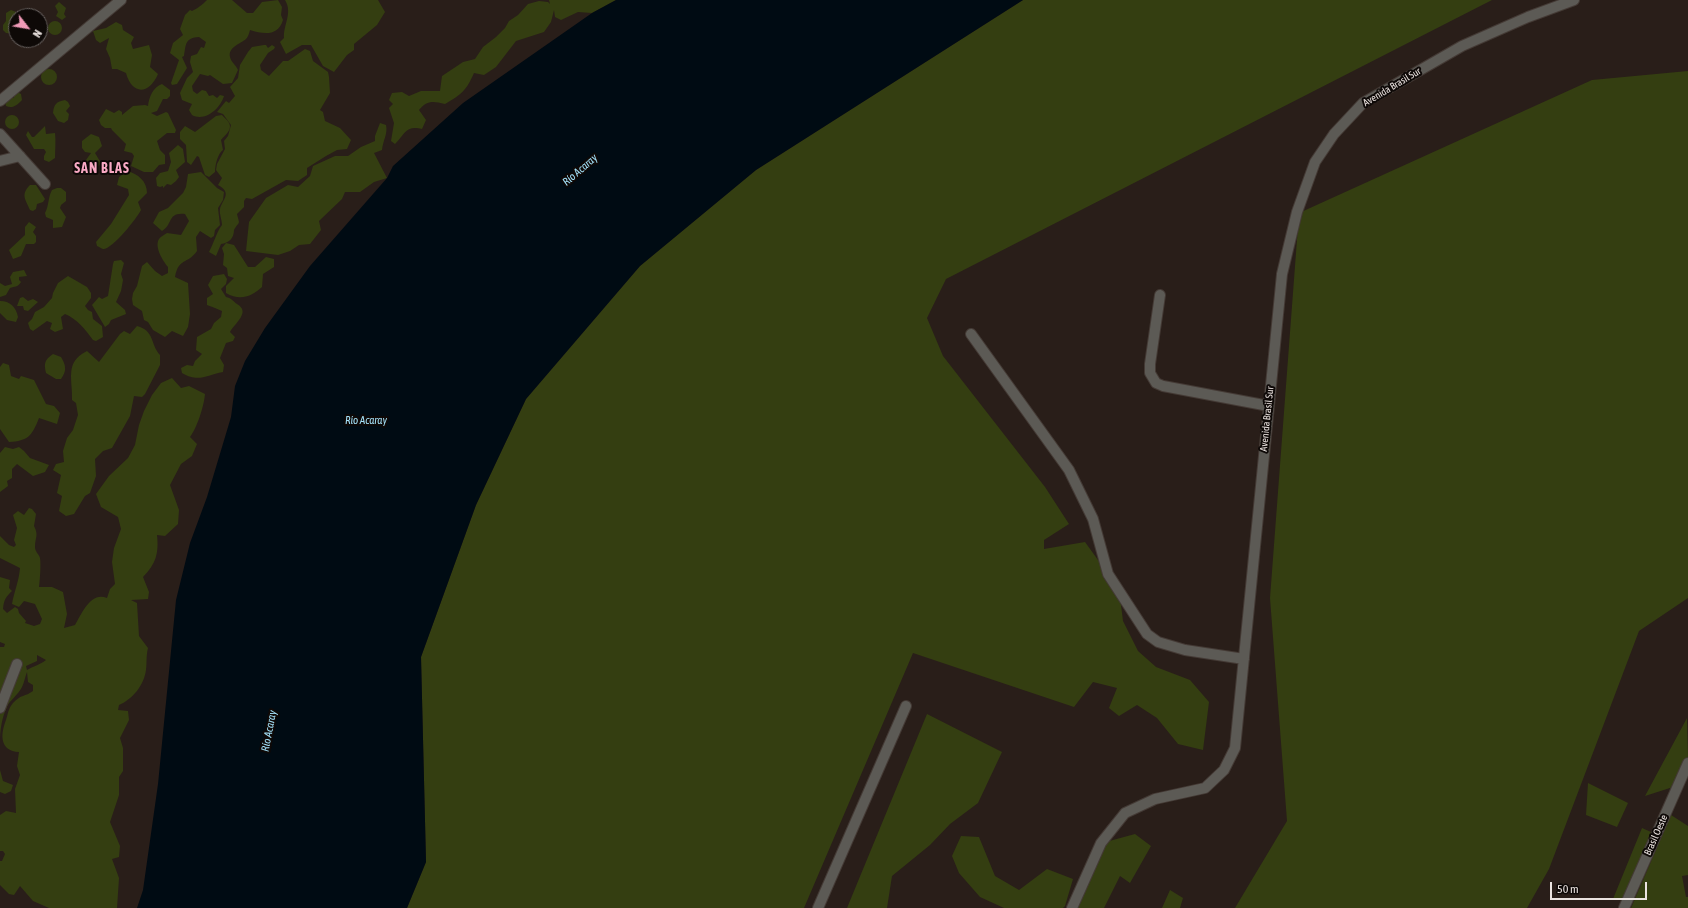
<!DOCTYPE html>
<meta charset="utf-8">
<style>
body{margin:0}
#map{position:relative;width:1688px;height:908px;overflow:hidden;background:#291e19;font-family:"Asap Condensed",sans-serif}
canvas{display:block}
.north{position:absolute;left:8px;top:8px;width:40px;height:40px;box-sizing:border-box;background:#0e0907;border:1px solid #66605e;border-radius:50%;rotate:121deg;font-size:11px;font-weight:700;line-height:16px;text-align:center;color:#ebe3e0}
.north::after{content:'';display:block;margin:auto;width:14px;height:18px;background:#f09ab7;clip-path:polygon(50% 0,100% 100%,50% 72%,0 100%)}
.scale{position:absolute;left:1550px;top:882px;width:97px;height:18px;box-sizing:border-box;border:2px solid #ebe3e0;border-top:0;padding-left:5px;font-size:12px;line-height:14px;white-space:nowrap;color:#ebe3e0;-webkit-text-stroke:3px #0e0907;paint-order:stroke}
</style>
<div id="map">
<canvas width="1688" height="908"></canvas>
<div class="north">N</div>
<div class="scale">50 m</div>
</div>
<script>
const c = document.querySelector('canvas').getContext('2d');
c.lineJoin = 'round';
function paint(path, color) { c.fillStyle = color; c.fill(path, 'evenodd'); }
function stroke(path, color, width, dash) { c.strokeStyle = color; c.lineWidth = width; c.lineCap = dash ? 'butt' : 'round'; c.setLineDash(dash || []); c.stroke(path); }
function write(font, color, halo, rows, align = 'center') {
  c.font = font + ' "Asap Condensed",sans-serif'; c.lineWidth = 4; c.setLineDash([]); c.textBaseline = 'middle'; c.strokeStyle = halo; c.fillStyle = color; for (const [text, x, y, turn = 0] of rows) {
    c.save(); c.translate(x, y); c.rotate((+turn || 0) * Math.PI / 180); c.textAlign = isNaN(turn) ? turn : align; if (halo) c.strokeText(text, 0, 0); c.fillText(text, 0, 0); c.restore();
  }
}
const green = new Path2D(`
 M207,0H232L247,13H253L262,2L278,0L282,7L281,15L283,20C278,37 263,34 250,30C249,34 248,37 246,39C240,44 228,47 230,57C231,62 236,65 238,70L232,83L223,84L210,75L208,76L200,74L192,86L193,91L197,94L202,90L206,91L209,96L213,95L217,98L220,95L224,96C220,109 205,122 192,115L189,110L192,104L182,100L180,93L187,78L193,72L190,62L191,56L197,54L201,47L204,48L206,42L199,37C185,38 186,44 184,56L182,57L187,68L177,84L172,85L171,83L179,60L170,53L173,43L183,35L180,29L185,15L190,10L192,11C197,9 203,4 207,0Z
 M285,0H378L385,12L377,25L354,44V50L347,55L334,72L323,66L311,45H302L286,54L280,42L284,38C283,25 293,13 285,0Z
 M549,0H616L592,13L578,12L561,20L555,17L554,10L551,22L544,32L516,41L496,67L484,75L474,73C466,91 462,94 445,104C433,101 427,100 419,110L426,120L422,129C406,125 405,134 395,144L391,141L394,123L389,108L393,104L389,100L392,93L402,92L409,96L421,91H440L442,76L463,62L475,59L483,47L496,37L505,28L509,21L518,15L528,4L539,1L548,2L550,4Z
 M1023,0H1492L946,279L927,318L943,356L1045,487L1069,524L1044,540V549L1085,542L1119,589L1123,621L1138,651L1156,667L1190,680L1209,702L1203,750L1178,744L1157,718L1137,705L1119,716L1109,708L1117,688L1093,682L1074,707L913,653L804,908H407L426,862L421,657L476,505L526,399L640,266L756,170Z
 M59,2L66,8L64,14L66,17L62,20L56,16L58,12L55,6Z
 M11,10L16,12L14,24L16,25V34L6,33L3,30V25L6,21V13Z
 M48 28a7 7 0 1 1 14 0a7 7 0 1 1-14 0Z
 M116,22L122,25L123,30L134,37L131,43L133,49L149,45L152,55L150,67L158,74C149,95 132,95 126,73L117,69H112L110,58L106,49L109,38L100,43L96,40L93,31L106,28Z
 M264,45H266L268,48L272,45L275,47L274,49L268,53L260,65L261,70L269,76L283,61H288L305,49L310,51L313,61L328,72L329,77L330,93L320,110L323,112L325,121L340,128L351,140L347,149L337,150L326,156L307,168V175L298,181L286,180L252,199L246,198L244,201V207L237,214C240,226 240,220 234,230C234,238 229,243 221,244L216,256L209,252C214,243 216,233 222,225C222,220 219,213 220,209C222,200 233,193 218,185L222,178L216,170L217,164L225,149L224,141L228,136L231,125L223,114L217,112L226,101L229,103L235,96L230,87L238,78L240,65L248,52L252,47Z
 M41 77a8 8 0 1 1 16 0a8 8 0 1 1-16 0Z
 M1688,71V598L1639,631L1549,869L1527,908H1235L1287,821L1270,598L1299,213L1592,80Z
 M162,84L170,90V96L167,99H163L157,111L151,113L157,116L166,112L168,113L176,130L175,133H167L157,141L160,150L165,155V164L159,165L153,172H144L131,166L134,156L132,153L124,151L126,144L112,130L111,128H105L101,125L99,120L106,109L114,113L119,110L122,112V115L133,106L145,105L148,106C149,97 153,87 162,84Z
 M17,92L21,94L22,100C17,105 13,109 6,106L5,102L10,97L14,98V95Z
 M65,100L68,102L70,106L66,111L69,114L68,120L64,123L58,121L53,113C54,104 56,102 65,100Z
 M5 122a7 7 0 1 1 14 0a7 7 0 1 1-14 0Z
 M222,115C224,118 228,120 229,123C233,130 224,136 221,140L223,150C218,153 215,165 215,172L209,177L205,175L199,157L197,156L191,165L187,162L186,145L180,139V132L185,126L195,132L216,116Z
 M380,123L386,125C388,134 383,140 382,150L374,153L387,178L374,182L360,192H345L342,199L319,221L321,230L310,244L299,245L290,251L278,255L246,251L249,222L266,198L288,185L298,187L310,176L313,166L335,156H348L361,147L375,141V136Z
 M45,126L46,134L55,133C56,141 55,150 55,158L49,162L44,160V156L46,152L44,149H34L26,135L28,131L32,137H34Z
 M91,134L99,137L102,146L95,153L101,163L98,167L92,169L86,163V160L91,153L85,152L82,148V141Z
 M178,145L183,149L185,162L176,170L179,177L176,181L171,185L167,184L163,188V186L160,187L157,186L156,178L160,173L168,171L171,162L169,153Z
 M127,171C138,174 147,181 147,193L138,202L141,210C137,218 112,250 103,249C102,249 98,246 97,246L96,242L111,224L129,195L128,189L117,185L119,177Z
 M201,172L217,188L224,192L223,200L218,208L220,225L215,230L214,236L211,238L200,231L196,237L197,251C187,265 179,257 175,277L188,283L190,314L188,327L183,336L172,331L165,337L153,330L148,322L144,320L142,311L133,305L132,299L133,293L137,286L142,266L147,262L155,271L162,276L168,273V267C163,261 154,247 159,239C160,237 164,235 167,233L181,235L189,221L185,214C167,212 173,225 162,231L153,223L159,212L168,208L183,193L186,187L188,174Z
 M30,185H36L45,199L43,202L37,204L36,209L33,211L30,210C26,200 20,195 30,185Z
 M57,188H61L66,192V201L61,205L60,208L66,217L62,227L53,228V220L46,217L45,213C49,206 48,197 52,190Z
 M29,222L36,227L33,232L36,236V242L34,244H26L21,256L13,259L9,250L25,235V227Z
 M226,243L234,245L248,267H255L266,257L274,259V267L263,274L262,287C251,297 240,301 226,293V286L234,278L228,276L227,268L223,265L224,254L222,248Z
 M121,260L124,263L121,274L123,280L121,291L116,302L125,310L126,314L111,320L109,324L105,327L92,305L99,297L102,299L108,296L113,264L114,261Z
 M24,270L27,276L19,277V280L21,282C17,288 15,286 10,288L6,295L0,297V283L5,286L12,284L10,277L13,272Z
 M224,274L227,279L226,284L221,289L226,297C231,298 233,301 237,304C251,312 235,323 230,332L235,337L233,341L226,343L220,358L224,365L223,372C206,375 199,383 182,373L181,368L187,365L193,366L195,361L202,354L196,350L197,337L211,329L214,323L221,317L222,311L215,308L207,305V298L213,294L208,285L213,276Z
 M68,276L87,287L91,293V298L85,306L88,310L92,312L93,319L102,326L103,337L96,341L93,340C85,329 77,319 65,314L61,317L63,329L55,332L50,329L52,323L47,321L33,331L30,329L28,323L32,319L35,312L44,307L52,298L53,293L58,283Z
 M23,297L28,301L33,299L38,302L28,311L24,310L23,306H17L20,298Z
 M0,301C10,301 16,307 18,317L16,322L7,320L0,313Z
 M137,326C155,331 150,344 160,355V365L145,394L142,397L134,396L130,416L112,448L103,451L95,459L96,476L90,493L85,496L74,514L66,516L59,511L62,496L57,493L61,475L53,470L56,464L64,462L63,451L67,438L73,430L78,415L76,403L72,400C73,380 64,362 87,351L99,362L120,334L124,331L130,334Z
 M53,354L61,357C66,365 67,371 61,379H56L46,373C44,364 44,360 53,354Z
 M3,363L9,365L11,376L19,379L21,376L34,380L46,404L54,406L60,413L57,424L39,418C32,436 28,441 9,442L0,429V367Z
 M172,378L181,388L189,386L205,394C204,406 197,428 190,437L197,444L192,456L181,464L170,485L179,510L178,524L165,536L157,535C159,553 156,564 143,577L149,592L148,599L131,600L137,603L139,636L148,648C146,656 147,662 146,670C144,685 133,699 119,705L118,710L128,711L129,720L120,738L123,748V771L119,777V795L110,822L120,846L119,857L112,859L119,878L117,908H49L33,901L20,886L14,895L9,894L0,885V861H2L5,854L3,851H0V815L6,811L16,813L15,789L20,775L17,766L19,752C0,751 0,735 6,720C8,714 8,709 13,703C21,694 25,697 33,691V685L28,682L27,672C25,677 24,683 22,687C19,694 9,701 7,707C2,717 0,730 0,741V647H4L5,644L0,642V577L10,580L9,588L12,591C6,597 4,599 3,609L7,613L15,607L18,609L19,613L26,621L25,623L34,626L40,624L42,619L35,604L24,601L19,607L12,604C14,592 19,581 20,568L0,558V536L9,545L14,547L16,545L14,540L17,528L13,515L18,511L24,515L29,508L32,509L36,514L34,526C39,536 35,537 35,547C35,552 39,554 40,558C41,564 40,580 39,587H52L63,592L67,614L64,628L75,625C82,613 91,591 107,598L110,589L115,584L112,562L114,548L121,529L118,517L101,507L96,494L109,476L128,458L135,445L139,425L144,411L152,395L161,383ZM37,655L46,660C40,665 33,666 27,670L26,666L37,661Z
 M5,447L13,449L19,447L24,451L30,458L49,465L45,472L33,476L17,464L12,469V478L7,481L8,486L0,492V453Z
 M927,714L1002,752L978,803L950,824L930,845L892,876L887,908H847Z
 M1687,718L1688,757L1673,787L1645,796Z
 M0,770L3,781L13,785L11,791L5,794L0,792Z
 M1588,783L1628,803L1617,827L1586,815Z
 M1671,815L1688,826V875L1682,876L1686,897H1688V908H1631Z
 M1642,828L1651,832L1626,901L1613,899Z
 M1135,834L1151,846L1130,883L1120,876L1104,908H1074L1102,843Z
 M961,836L979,837L995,876L1019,890L1047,869L1073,879L1065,906L1063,908H1004L980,897L959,873L952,856Z
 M1170,890L1183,898L1180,908H1162Z`);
const water = new Path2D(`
 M616,0H1023L756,170L640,266L526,399L476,505L421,657L426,862L407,908H137L143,890L158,784L176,600L190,543L207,497L231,417L235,386L245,361L265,328L310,266L387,178L393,166L463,103L592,13Z`);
const street = new Path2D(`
 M0,101L121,0
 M0,134L45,184
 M0,161L20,156
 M1160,295L1150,364V373L1156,383L1163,386L1269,406
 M971,334L1069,470L1093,519L1108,574L1147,634L1158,642L1185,650L1244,659
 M0,708L17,664
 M818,908L906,706
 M1072,908L1101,843L1125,813L1155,799L1205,788L1224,770L1235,748L1282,274L1297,212L1315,162L1334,134L1363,103L1462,46L1528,17L1574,0
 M1624,908L1688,763`);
const streetNames = [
 ["Avenida Brasil Sur",1392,87,-31],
 ["Avenida Brasil Sur",1267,419,-84],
 ["Brasil Oeste",1656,835,-66]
];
const waterNames = [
 ["Río Acaray",580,170,-41],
 ["Río Acaray",366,421],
 ["Río Acaray",269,731,-79]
];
const districtNames = [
 ["SAN BLAS",102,169]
];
paint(green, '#343e11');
paint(water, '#000b13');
stroke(street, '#443a35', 12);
stroke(street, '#5c5a55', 10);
write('10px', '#ebe3e0', '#0e0907', streetNames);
write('italic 11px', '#a4e2fa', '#0e0907', waterNames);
c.letterSpacing = '1px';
write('bold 14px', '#f9a9c4', '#0e0907', districtNames);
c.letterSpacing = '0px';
</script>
